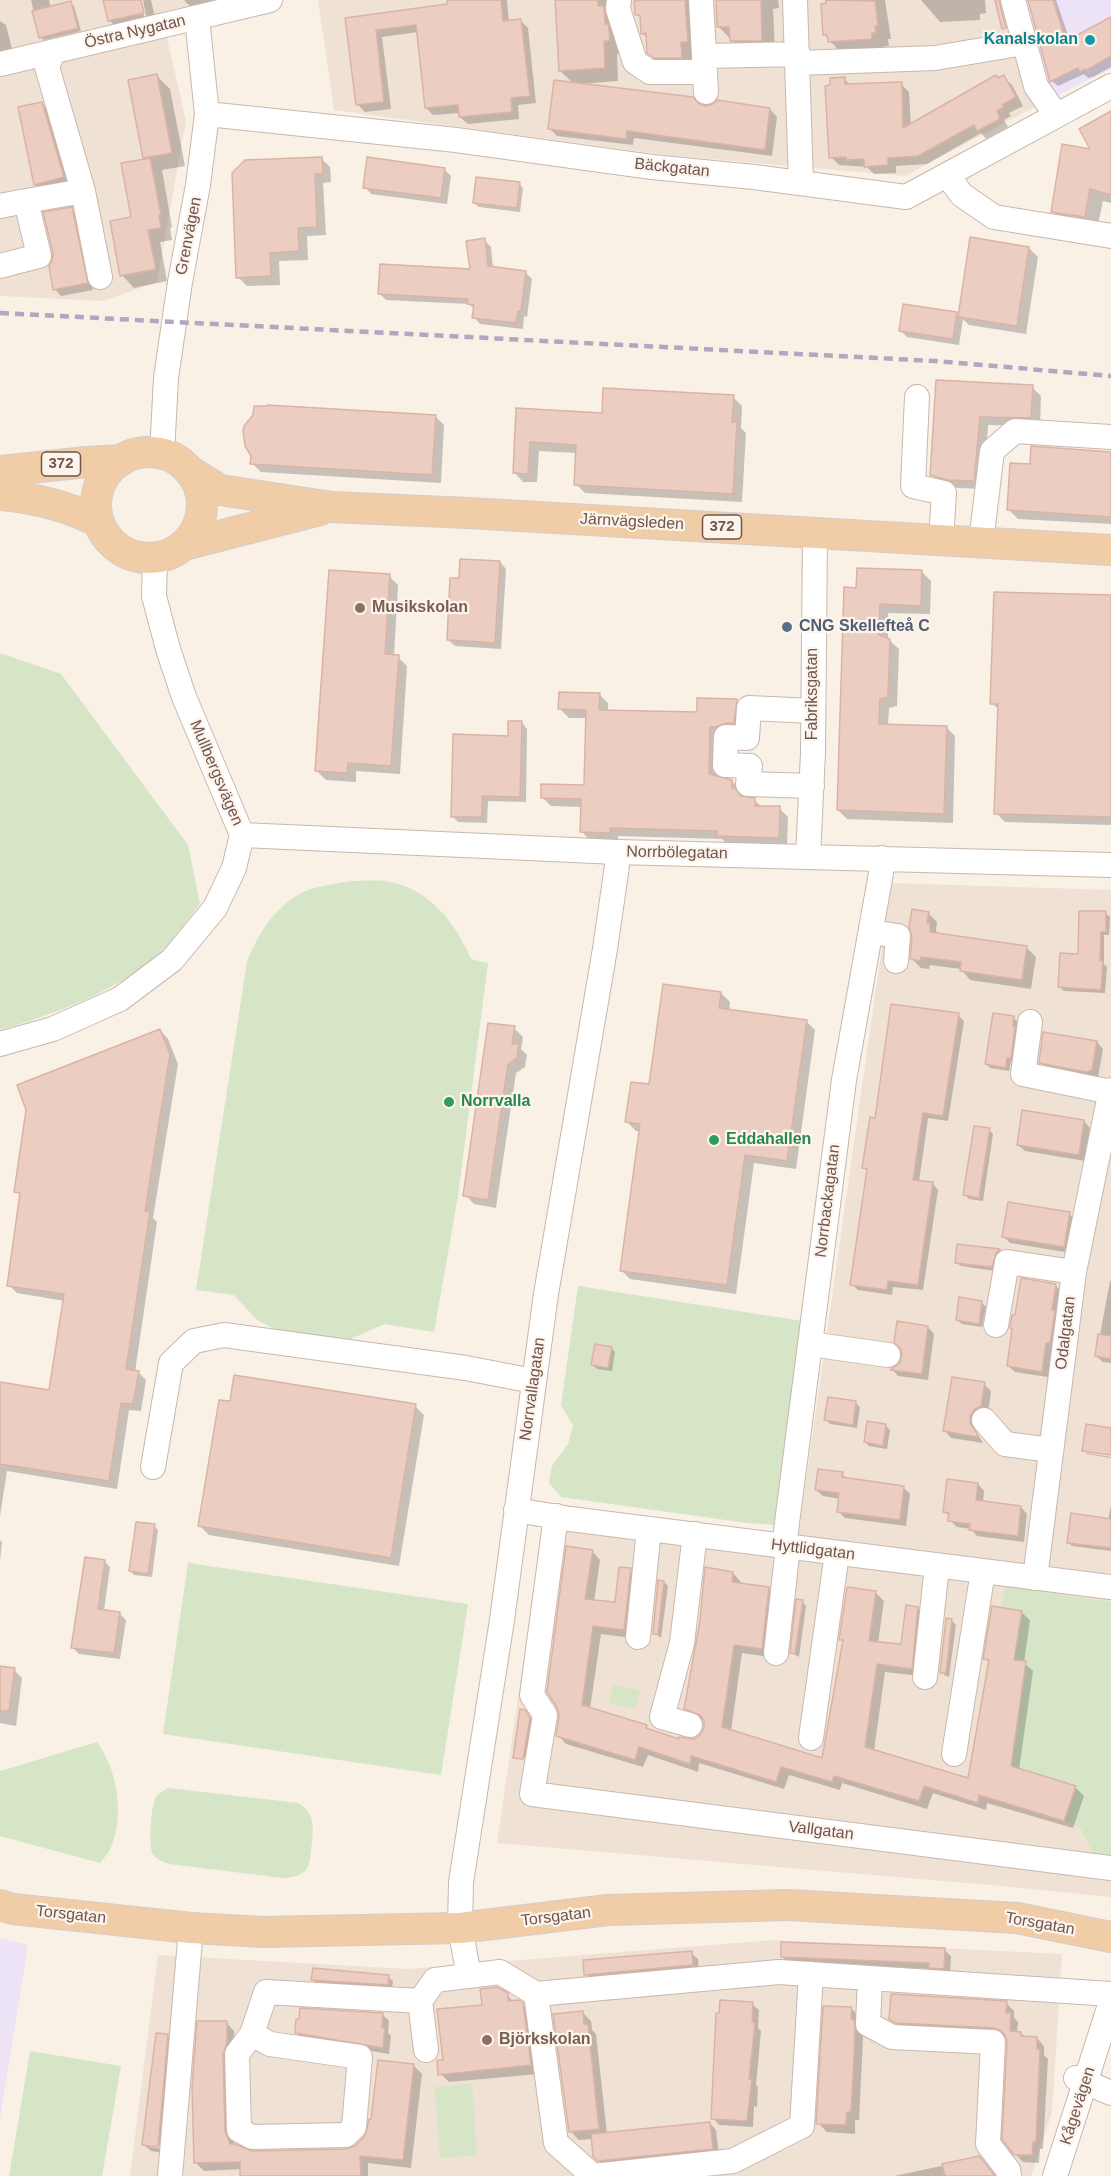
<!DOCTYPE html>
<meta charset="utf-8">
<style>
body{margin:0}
canvas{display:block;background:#f9f0e6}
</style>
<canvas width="1111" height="2176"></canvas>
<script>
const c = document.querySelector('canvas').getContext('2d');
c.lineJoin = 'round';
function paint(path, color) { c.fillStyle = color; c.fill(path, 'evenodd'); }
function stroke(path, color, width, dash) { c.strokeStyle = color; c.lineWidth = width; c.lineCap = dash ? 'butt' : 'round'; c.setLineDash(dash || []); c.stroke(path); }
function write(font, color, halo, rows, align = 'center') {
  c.font = font + ' Arial,sans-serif'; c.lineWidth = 4.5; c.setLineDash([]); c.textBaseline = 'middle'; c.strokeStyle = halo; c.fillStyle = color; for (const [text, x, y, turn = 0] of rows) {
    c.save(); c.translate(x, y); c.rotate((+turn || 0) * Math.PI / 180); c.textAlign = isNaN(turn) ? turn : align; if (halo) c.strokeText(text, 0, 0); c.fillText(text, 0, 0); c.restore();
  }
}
const residential = new Path2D(`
 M0,0H212L161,12L186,121L157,282L103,301L0,296Z
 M318,0H1007L1036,106L905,176L666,155L334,110Z
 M891,883L1111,890V1897L1002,1886L497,1843L543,1524L795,1557Z
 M774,1940L1062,1954L1052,2112L1031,2176H130L158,1955L407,1969Z`);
const education = new Path2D(`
 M1019,0H1111V69L1054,97L1039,70Z
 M0,1938L28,1945L0,2119Z`);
const green = new Path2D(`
 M0,653L61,674L188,845L200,904C188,919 176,937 162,951C116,992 58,1013 0,1030Z
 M352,881C362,881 374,880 385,881C428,887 455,922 471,959L488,963L458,1196L434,1332L385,1324L348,1340L282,1333L257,1320L234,1295L196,1290L247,962C259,931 280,898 314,888C326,885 339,883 352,881Z
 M578,1286L802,1321L775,1525L747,1523L561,1497L549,1483L552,1466L568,1444L573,1426L561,1405Z
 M188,1563L468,1604L441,1775L163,1734Z
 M1005,1586L1111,1602V1855L1093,1853L1080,1827L1064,1821L1076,1786L1011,1766L1014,1660L1022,1611L1002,1608Z
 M613,1685L640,1690L636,1709L609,1704Z
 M97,1742C117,1770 125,1814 111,1847C109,1853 104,1858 100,1863L0,1836V1771Z
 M168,1788L298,1803C317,1813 313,1833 311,1851C310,1857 310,1865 306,1870C300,1876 291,1878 283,1878L169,1864C163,1862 157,1860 153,1854C148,1846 151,1805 156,1797C159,1792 164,1791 168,1788Z
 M30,2051L121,2066L102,2176H9Z
 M472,2084L477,2155L440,2158L435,2087Z`);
const shadow = new Path2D(`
 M31,0H49L51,8L71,3L74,6L81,31L44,40L40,37Z
 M104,0H140L145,20H147L143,0H151L157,26L123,34L109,20Z
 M184,0H238L198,15Z
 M448,0H507L509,22L521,21L528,28L536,103L518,105L519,119L468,124L460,117V113L433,115L426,108L418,32L382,37L391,109L365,112L357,104L347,20L449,5Z
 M557,0H610L623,54H617L618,81L581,84L700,106L770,109L777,117L772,156L634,138L633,145L557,136L549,128L574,84L560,71Z
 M640,0H698L694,71L662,66L649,52L648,38L642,33L641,19L637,14Z
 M717,0H778L779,8L773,9L775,53L745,54L719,27Z
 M827,0H885L891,39H888L889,46H884L885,52L843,55L824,34Z
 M921,0H985L986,13L980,14V20L940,22Z
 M1029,0H1056L1070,41L1111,18V67L1093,77L1088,78L1084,74L1058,86L1051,80Z
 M0,21L6,25L12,49L0,52Z
 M157,76L170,89L185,166L162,170L172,227L170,228L172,240L160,242L167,281L134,288L122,275L147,160L145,157Z
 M1003,77L1012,85L1023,106L1009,113L1011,116L1004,120L1008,127L986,139L981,133L927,164L896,166V173L874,174L867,167L839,165L831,157L844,78L851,86L901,84L909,92L911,126Z
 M42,104L55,117L77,191L49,198L35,184Z
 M1111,113V203L1103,201L1097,229L1065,224L1052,211L1093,151Z
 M321,158L330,167L331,182L323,183L326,235L307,236L308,260L279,261L280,285L247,286L238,277Z
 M444,169L451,176L447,204L371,194L365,187Z
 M519,183L523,188L520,212L479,207L474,203Z
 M71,209L78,216L93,290L61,296L55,289Z
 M484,240L491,247L493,268L525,272L532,279L527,317L524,316L523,329L480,324L474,317L475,310L469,304L386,300L380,294L471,270Z
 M1029,248L1038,257L1026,334L969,325L963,319L959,345L907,337L900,330L956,314L960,317Z
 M937,381L1032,387L1041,396L1040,426L988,425L983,489L958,488L941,484L931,475Z
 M733,397L742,406L741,428L746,433L742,502L585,493L576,484L577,453L539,451L537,482H523L514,472L518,410L603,415Z
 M435,416L444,425L441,483L261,472L252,463Z
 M1111,453V524L1018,519L1009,510L1032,465Z
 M500,562L506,569L501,649L455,646L448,640L460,580Z
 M922,572L931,581L930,614L888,613V639L899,649L897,706L889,708L888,725L946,727L955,736L953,823L847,819L838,810L858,589Z
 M389,576L398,585L394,656L398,657L407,666L400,774L356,771V782L326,780L317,771Z
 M1111,597V825L1005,822L996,813L999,710L992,703Z
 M599,694L608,703V711L698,714L736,701L745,710L742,731L718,736L717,778L732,781L741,790V796L743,798L754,800L762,807L779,808L788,817L787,846L727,844L722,839L618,836V842L591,841L582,832V807L551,806L542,797L585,787L587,718H569L560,709Z
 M522,723L527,729L526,802L488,801L487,823L458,822L452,816Z
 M928,913L937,922L936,931L939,934L1027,948L1036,957L1031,989L970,980L961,969L930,965L929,969L921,968L912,959Z
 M1105,913L1110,917L1109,935H1104V964L1107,967L1105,993L1064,991L1059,987Z
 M721,993L730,1002L729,1011L806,1021L815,1030L796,1169L754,1163L736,1294L630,1279L621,1270L640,1131H636L627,1122L650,1086Z
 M958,1015L964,1021L948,1121L928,1118L919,1182L933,1184L938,1190L923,1290L893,1287L892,1295L858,1290L852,1284L868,1172L863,1167L876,1119Z
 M1013,1018L1018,1022L1016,1030L1018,1032L1015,1062L1011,1061L1009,1071L990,1068L986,1064Z
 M514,1028L523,1037L521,1049L527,1055L525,1067L516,1073L496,1208L474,1204L465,1195Z
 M160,1030L168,1039L178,1064L153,1218L157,1222L135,1372H138L146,1380L141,1411L129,1410L117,1489L7,1471L0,1516V1383L50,1392L65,1301L17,1293L9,1285L21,1196L16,1191Z
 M1097,1042L1103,1049L1098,1077L1094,1078L1047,1069L1040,1062Z
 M1084,1121L1090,1128L1085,1161L1025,1151L1018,1145Z
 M989,1130L993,1134L983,1201L969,1199L965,1195Z
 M1069,1214L1076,1220L1071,1253L1010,1243L1004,1237Z
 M999,1250L1003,1254L995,1271L961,1266L956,1262Z
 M1110,1281H1111V1363L1103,1362L1096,1356Z
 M1055,1285L1062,1292L1048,1377L1015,1372L1008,1366Z
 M981,1302L986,1307L982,1327L962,1324L957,1320Z
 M928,1327L934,1334L928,1380L898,1376L893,1370L900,1365L904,1357Z
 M611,1348L615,1352L612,1371L597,1369L592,1364Z
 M984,1384L991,1391L988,1413L976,1423V1431L983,1443L951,1438L945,1431Z
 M856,1403L860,1407L857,1428L830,1424L826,1420Z
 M415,1406L424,1415L399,1566L209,1535L200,1526Z
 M886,1426L890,1430L887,1449L869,1446L865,1442Z
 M1086,1453L1111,1457V1458L1087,1454Z
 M842,1474L848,1480L903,1487L910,1494L906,1526L845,1518L838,1511L840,1499L823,1496L816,1490Z
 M978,1484L984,1491L983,1503L1021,1507L1027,1514L1024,1542L977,1536L971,1529L957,1527L950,1520V1517L945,1512Z
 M1111,1505V1551L1072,1546L1068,1542L1108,1520Z
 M154,1526L158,1530L152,1577L134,1575L130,1571Z
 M0,1540L2,1542L0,1561Z
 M592,1551L600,1560L594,1602L616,1604L630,1570L638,1578L632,1638L601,1634L590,1709L646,1727L650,1730L680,1741L693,1740L700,1737L705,1729V1721L695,1717L686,1708L733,1573L741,1582V1585L768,1589L777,1597L770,1657L742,1653L731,1731L823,1760L844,1643L841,1639L848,1588L876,1593L884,1601L878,1643L902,1646L918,1608L926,1617L920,1676L885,1672L874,1751L969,1780L990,1663L985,1659L1021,1612L1030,1620L1024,1663L1033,1671L1019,1770L1076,1788L1084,1796L1073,1828L987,1803L986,1810L933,1793L927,1809L842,1783L840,1790L789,1775L784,1789L699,1763L698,1772L648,1755L643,1767L566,1744L558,1735Z
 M104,1561L110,1567L104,1611L120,1614L126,1620L120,1659L79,1654L73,1648Z
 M664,1582L668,1586L661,1638L654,1633Z
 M802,1602L806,1606L799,1657L792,1653Z
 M952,1621L956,1625L949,1677L946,1676L941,1672Z
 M0,1668L14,1670L22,1678L16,1726L0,1723Z
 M529,1716L534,1724L528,1758L517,1757V1760L515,1757Z
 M944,1950L951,1956L950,1975L937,1974L932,1969L789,1963L782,1957Z
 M691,1953L698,1959L699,1972L592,1981L586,1974Z
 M388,1977L393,1981L392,1988L317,1984L313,1980Z
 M507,1995L514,2002L522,2004L531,2013L539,2074L449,2082L440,2073L444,2061L483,2006Z
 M1006,2003L1014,2011V2018L1018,2022L1017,2033H1021L1025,2037L1037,2038L1044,2046V2055L1048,2059L1043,2149H1040L1039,2163L1023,2162L1015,2154L1008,2037L905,2030L891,2019Z
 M752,2004L759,2010L758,2028L761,2031L756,2085L758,2087L757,2107L754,2106L753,2127L719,2125L713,2118Z
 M851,2008L860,2017L863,2038L859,2120H855V2134L827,2132L818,2123Z
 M582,2012L591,2021L592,2030L596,2034L607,2134L710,2123L716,2130L719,2155L606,2167L595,2156L593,2139L579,2140L570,2131Z
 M383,2015L389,2021L388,2033L391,2036L389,2054L303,2039L297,2033Z
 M226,2022L234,2031L235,2052L230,2063L233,2140L234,2145L251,2153L347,2151L356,2147L366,2137L413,2065L422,2074L411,2168L368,2163V2176H242V2169L204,2171L195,2162Z
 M167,2036L174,2043L164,2146L149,2144V2147L164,2149V2153L151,2151L144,2145Z
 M979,2158L994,2176H894Z`);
const building = new Path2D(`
 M103,0H141L144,13L108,21Z
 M447,0H501L503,21L521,19L530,96L511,98L512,112L459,117L458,105L425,108L416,25L376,30L384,102L356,105L345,18L447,4Z
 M555,0H598V6H604L605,24H608L609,29L610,41H604L605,68L559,71Z
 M639,0H685L688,42H681L682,58H654L647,53L646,33L641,34L640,15H635L634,1Z
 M716,0H761L762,41H730L729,27H717Z
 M826,0L875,1L878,26H875L876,33H872V39L828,42L827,35H823L821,4L826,3Z
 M995,0H999L1006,28L1002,29Z
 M1028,0H1053L1066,41L1111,17V56L1085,71V69L1080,72L1078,68L1050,82Z
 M71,1L78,28L39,38L32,11Z
 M157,74L172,153L143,158L128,80Z
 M996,75L998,78L1004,75L1016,97L1002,105L1004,107L997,111L1000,119L977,131L974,125L918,156L888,158V165L864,167V159L846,160V157L829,158L825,86L830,85V78L845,77V84L902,82L903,128Z
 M554,80L693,97L699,104L706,106L713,104L717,100L770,108L765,150L627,131L626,139L548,129Z
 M42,102L64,177L34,185L18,107Z
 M1111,111V195L1090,189L1085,217L1051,212L1062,144L1090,149L1079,129Z
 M322,157L323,174H315L317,227L298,228L299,251L270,253L271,276L236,278L232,173L245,160Z
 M367,157L445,168L441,198L363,188Z
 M150,158L161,215H159L161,228L148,230L156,269L120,276L110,221L131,217L121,163Z
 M476,177L520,182L517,208L473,203Z
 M72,207L88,283L53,290L49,266L52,261L53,253L43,212Z
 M970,237L1029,247L1017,326L958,317Z
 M485,238L488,266L526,271L521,311H518L516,323L472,318L474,305L467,304L468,299L378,294L380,264L470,269L466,241Z
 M903,304L957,312L953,339L899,331Z
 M936,380L1033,385L1031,418L980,417L974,481L948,480L930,475Z
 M603,388L734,395L732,422H737L733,494L574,485L576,445L530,442L528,474L513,473L516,408L602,413Z
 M267,405L436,415L432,475L250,464L251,456L245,446L243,431L244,426L253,415L254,406H267Z
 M1031,446L1111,452V517L1007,510L1010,463L1030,464Z
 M460,559L500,561L495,643L447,640L450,578H459Z
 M857,568L922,570L921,606L880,604L879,635L890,639L888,697L880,699L879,724L947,726L944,814L837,810L844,587L856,588Z
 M329,570L390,574L385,654L399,655L391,766L348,763L347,773L315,771Z
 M994,592L1111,595V817L994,814L998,704H990Z
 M559,692L600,693L599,710L697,712V698L737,699L734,723H726L716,727H710L709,774L732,780V788H735L741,796L755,798V806H780L779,838L717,836V831L610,828V833L580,832L581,799L541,798V784L584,785L586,710L558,709Z
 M508,721H522L520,797L482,796V817H451L453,734L508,736Z
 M912,909L929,912L927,923H930V932L1027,946L1022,980L960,971L961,962L921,957L920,961L910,959L912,937L909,927Z
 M1079,911H1106V932H1101L1100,961H1103L1101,990L1058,987L1060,953L1078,954Z
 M663,984L721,992L719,1008L807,1020L787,1161L745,1155L727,1285L620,1271L640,1124L625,1122L631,1082L649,1084Z
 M891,1004L959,1013L943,1116L923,1113L913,1180L933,1182L918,1285L888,1281L887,1290L850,1285L867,1169L862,1168L870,1117L875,1118Z
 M993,1013L1014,1016L1013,1026L1015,1027L1011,1058H1007L1006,1068L985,1064Z
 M488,1023L515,1026L512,1044H519L517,1058L508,1064L488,1200L463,1196Z
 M160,1029L170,1054L145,1211L150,1212L126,1369L139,1371L133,1404L121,1403L109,1481L0,1464V1382L49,1390L64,1294L7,1286L20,1193L14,1192L26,1110L17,1085Z
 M1043,1032L1097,1041L1092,1070L1086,1072L1039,1063Z
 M1022,1110L1084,1120L1079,1155L1017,1145Z
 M974,1126L990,1128L979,1198L963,1195Z
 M1008,1202L1070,1212L1064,1247L1002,1237Z
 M957,1244L1000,1249V1250L996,1253L992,1267L955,1263Z
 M1021,1278L1056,1284L1052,1310L1055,1311L1050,1343H1046L1042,1372L1007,1366L1012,1329L1010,1328L1012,1315H1015Z
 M959,1297L982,1301L979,1324L956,1320Z
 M897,1321L928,1326L922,1374L890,1370L899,1364L902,1356L901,1349L894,1342Z
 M1098,1334L1111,1336V1359L1095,1356Z
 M595,1344L612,1347L608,1368L591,1365Z
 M234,1375L416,1404L391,1558L198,1526L219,1400L230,1401Z
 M952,1377L985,1382L981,1406L974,1410L970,1416V1423L977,1434V1437L943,1431Z
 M828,1397L856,1401L853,1425L824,1420Z
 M867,1421L886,1424L883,1446L864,1442Z
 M1086,1424L1111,1428V1455L1082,1451Z
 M818,1469L843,1472L842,1477L904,1486L900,1520L837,1512L839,1493L815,1490Z
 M947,1479L978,1483L976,1500L1021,1506L1018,1536L969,1530L970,1524L948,1521L949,1513L943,1512Z
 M1071,1513L1111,1519V1548L1067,1543Z
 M136,1522L155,1524L148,1574L129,1571Z
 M566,1546L593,1550L585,1599L615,1602L619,1567L631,1568L624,1630L593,1626L582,1705L647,1725L646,1728L679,1739V1737L694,1739L700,1735L704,1728V1721L700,1715L684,1709L700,1621L705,1567L733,1572L732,1582L769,1587L762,1649L734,1645L722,1727L822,1758L843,1640H839L847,1587L876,1591L869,1641L901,1644L906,1605L918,1607L912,1669L877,1664L865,1747L968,1778L989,1660L983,1659L992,1606L1022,1611L1014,1660L1026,1661L1011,1766L1076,1786L1064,1821L979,1795L978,1803L924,1786L919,1801L834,1776L832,1782L781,1767L776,1782L691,1756L690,1764L639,1747L635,1760L556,1736L559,1716L557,1707L547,1692Z
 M85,1557L105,1560L98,1609L120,1612L114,1653L71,1648Z
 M658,1580L664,1581L658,1634H653Z
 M796,1599L803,1600L795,1654L790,1653Z
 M946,1618L952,1619L946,1673H940Z
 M0,1666L15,1668L9,1711H0Z
 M520,1709L525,1710L530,1718L523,1759L513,1758Z
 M781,1942L945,1948L944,1969L929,1968V1963L781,1957Z
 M692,1951L693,1965L584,1975L583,1960Z
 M313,1968L389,1975L388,1985L311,1980Z
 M497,1987L508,1993V2001L519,2000L523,2003L531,2065L438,2075L437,2060H443L437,2009L482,2005L480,1989Z
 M891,1994L1007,2001L1006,2013H1011L1010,2031L1021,2032V2036L1037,2037V2049L1040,2050L1036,2142H1033L1032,2155H1014L1002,2139L1007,2043L1005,2035L1000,2030L994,2028L896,2023L889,2019Z
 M720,2000L753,2002L752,2022L755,2023L749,2079H752L747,2121L711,2119L716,2013H719Z
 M823,2006L852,2007L851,2019H854L855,2028L854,2056L851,2112H847L846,2125L816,2124Z
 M300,2008L383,2013L382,2028H385L383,2048L295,2033L296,2019H299Z
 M583,2011L584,2024H588L599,2129L569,2132L553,2014Z
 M197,2021H227V2043L223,2054L225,2131L230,2144H235L252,2151L346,2149L355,2146L365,2136L369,2119H371L378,2060L414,2064L403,2160L360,2156L361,2176H240V2162L194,2163L192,2086Z
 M156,2033L168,2034L158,2147L142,2145Z
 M710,2122L713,2149L598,2161L593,2157L591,2134Z
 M979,2156L995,2176H945L942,2164Z`);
const minor = new Path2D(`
 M619,0L618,9L635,62L650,72H705
 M701,0L706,92
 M795,0L801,183
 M1013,0L1036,86L1056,115
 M53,52L47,67L83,191L100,277
 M705,56L798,54
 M798,63L935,58L1024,43
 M0,64L270,0
 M207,114L456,140L652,167L754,177L906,197L1111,86
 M947,175L962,195L994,217L1111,236
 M26,201L83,191
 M0,206L26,201L39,256L0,266
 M917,397L913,486L944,493L941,540
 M162,454L166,378L180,282L198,185L207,114L197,18
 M981,542L992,451L1015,431L1111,437
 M812,786L748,784L750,766L725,765L726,737L747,738L749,708L813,711
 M242,835L617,852L1111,865
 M808,856L813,753L815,533
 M871,932L898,936L896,961
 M1030,1022L1023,1074L1111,1092
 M0,1044L53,1029L120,999L172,960L215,908L234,868L242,835L184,697L168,649L154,596L155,558
 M996,1325L1007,1262L1074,1272
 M810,1344L888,1355
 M984,1420L1005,1444L1051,1450
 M153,1467L171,1363L194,1341L224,1335L466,1368L533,1381
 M516,1510L570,1519L1111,1587
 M556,1516L532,1695L545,1715L532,1794L1111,1868
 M784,1546L844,1080L881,873L882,858
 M1035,1578L1074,1272L1111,1090
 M638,1637L649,1529
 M776,1653L788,1547
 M925,1677L937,1566
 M690,1725L662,1717L682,1643L695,1534
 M811,1738L837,1553
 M954,1754L983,1571
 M469,1976L460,1928L461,1882L502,1620L546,1294L605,949L617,866V852
 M870,1979L868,2024L892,2037L993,2042L988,2144L1008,2170L1009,2176
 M536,1994L556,2143L593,2176L733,2161L802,2126L811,1974
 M252,2034L270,2044L360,2057L354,2127L346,2135L252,2137L239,2130L237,2054L252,2034L266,1992L420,2001
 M426,2050L420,2001L435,1980L500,1972L536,1994L779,1972L1111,1994
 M1076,2078L1111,2093
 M170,2176L191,1928
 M1055,2176L1111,2002`);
const major = new Path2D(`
 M96 505a53 53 0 1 1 106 0a53 53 0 1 1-106 0Z
 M0,471L87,462L122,460
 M189,471L220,490L332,507L468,513L1111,550
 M0,495C36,498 67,506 99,522
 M184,545L320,510
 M0,1905L13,1909L191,1928L264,1932L460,1928L608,1910L788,1905L1017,1918L1111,1937`);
const rail = new Path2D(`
 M0,313L935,361L1111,376`);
const markers = [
 [1090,40,6,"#0f9aa8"],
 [360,608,6,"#8d6e63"],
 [787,627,6,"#5c6f8a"],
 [449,1102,6,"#2e9e5b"],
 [714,1140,6,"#2e9e5b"],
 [487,2040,6,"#8d6e63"]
];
const shields = [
 [61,464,39],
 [722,527,39]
];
const shieldNames = [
 ["372",61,464],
 ["372",722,527]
];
const streetNames = [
 ["Östra Nygatan",135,32,-13],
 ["Bäckgatan",672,168,6],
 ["Grenvägen",189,236,-79],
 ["Järnvägsleden",632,522,3],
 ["Fabriksgatan",813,694,-90],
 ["Mullbergsvägen",216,773,67],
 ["Norrbölegatan",677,853,1],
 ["Norrbackagatan",828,1201,-83],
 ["Odalgatan",1066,1333,-83],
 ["Norrvallagatan",533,1389,-82],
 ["Hyttlidgatan",813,1550,7],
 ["Vallgatan",821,1831,7],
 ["Torsgatan",71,1915,6],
 ["Torsgatan",556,1917,-7],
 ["Torsgatan",1040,1924,10],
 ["Kågevägen",1078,2106,-72]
];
const cultureNames = [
 ["Kanalskolan",1078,40]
];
const educationNames = [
 ["Musikskolan",372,608],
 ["Björkskolan",499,2040]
];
const serviceNames = [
 ["CNG Skellefteå C",799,627]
];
const leisureNames = [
 ["Norrvalla",461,1102],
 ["Eddahallen",726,1140]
];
paint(residential, '#f0e1d5');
paint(education, '#ede3f6');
paint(green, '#d6e5c6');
paint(shadow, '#0003');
paint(building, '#eccdc1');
stroke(building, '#dcb3a3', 1.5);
stroke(minor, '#c9b7ad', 26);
stroke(major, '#d4ccca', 32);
stroke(minor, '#fff', 24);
stroke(major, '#f0cda6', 30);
stroke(rail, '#b2a6c1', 4.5, [9, 6]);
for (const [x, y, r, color] of markers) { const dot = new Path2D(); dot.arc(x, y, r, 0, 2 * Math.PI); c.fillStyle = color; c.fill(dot); stroke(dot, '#fdf4ec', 2); }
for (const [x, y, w] of shields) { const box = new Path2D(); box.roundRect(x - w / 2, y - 12, w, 24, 4.5); c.fillStyle = '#fdf4ec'; c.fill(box); stroke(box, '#6f564e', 1.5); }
write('bold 15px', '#6f564e', null, shieldNames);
write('16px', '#6f564e', '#fdf4ec', streetNames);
write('bold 16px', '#0d838f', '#fdf4ec', cultureNames, 'right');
write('bold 16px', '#785e54', '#fdf4ec', educationNames, 'left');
write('bold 16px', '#4e5e75', '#fdf4ec', serviceNames, 'left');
write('bold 16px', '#27864d', '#fdf4ec', leisureNames, 'left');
</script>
